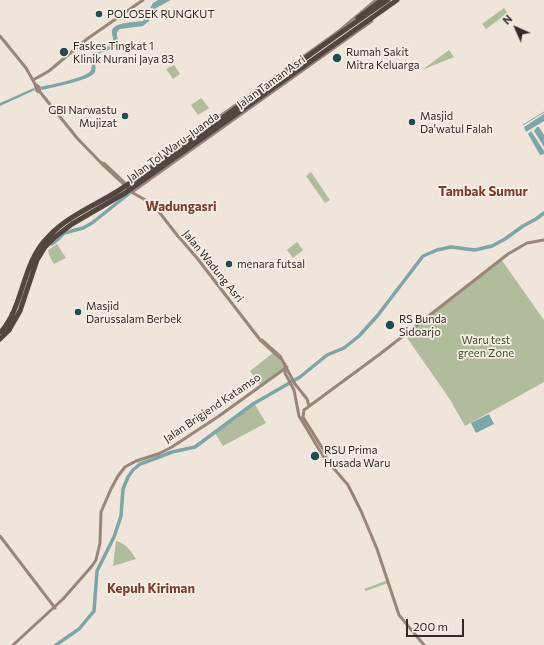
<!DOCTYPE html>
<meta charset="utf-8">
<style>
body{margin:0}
#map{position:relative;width:544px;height:645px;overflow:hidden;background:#efe5db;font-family:Commissioner,sans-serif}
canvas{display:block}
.north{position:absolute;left:496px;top:8px;width:40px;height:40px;-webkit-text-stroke:3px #f7efe6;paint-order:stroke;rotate:315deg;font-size:11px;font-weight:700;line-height:16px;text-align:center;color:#332b27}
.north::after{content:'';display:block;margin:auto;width:14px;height:18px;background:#332b27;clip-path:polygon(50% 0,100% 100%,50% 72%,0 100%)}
.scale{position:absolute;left:406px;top:619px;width:58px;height:18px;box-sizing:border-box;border:2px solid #332b27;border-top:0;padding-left:5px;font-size:12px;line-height:14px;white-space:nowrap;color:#332b27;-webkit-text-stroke:3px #f7efe6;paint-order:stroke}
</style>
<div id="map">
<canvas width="544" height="645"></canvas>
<div class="north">N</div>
<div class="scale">200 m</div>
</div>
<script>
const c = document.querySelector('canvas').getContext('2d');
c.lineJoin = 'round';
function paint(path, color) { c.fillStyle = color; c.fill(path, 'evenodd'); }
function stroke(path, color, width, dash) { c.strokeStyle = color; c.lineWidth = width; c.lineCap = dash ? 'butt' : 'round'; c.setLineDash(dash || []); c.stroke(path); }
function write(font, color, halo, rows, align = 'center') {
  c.font = font + ' Commissioner,sans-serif'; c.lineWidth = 3.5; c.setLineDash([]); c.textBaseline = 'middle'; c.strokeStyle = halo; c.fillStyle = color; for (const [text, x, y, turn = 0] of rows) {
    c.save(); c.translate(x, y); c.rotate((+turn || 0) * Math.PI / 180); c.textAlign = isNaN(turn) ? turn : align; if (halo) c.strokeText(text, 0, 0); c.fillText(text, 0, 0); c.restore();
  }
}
const green = new Path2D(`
 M504,8L508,13L486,29L482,24Z
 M449,50L454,57L422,70Z
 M174,65L180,74L173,79L166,69Z
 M201,98L209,108L198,115L191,105Z
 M311,172L330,200L325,203L306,176Z
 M297,242L303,250L293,258L287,250Z
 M57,244L66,258L54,264L49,255L48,250Z
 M501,259L544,320V382L465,426L449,398L405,335Z
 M273,353L284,364V368L260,385L250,371Z
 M254,403L266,423L223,446L215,433Z
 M116,541C126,543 130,550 136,559L113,566Z
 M388,580V583L366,591L364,589Z`);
const water = new Path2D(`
 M158,0H171L156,8L149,21L143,26L120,29C114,33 119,38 118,45C112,51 100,51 96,56C93,60 97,67 95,72C90,81 53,87 42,90L40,87C49,85 88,78 91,70C93,65 91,59 92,54L109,46L113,42C114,39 111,33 112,30C115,22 136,22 143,21L153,3Z
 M34,88L35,90L0,106V103Z
 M544,114V121L526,132L524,127Z
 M537,127H539L544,135V147L534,131Z
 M531,131L544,151V154L540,155L528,134Z
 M489,414L494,424L476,433L471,423Z`);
const stream = new Path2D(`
 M523,125L544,112`);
const river = new Path2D(`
 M52,244L57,240L64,233L83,228L92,223L131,192
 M56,645L79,629L94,611L97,571L114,537L121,516L123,489L128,477L133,470L140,464L154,459L172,452L195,447L253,404L300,377L327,355L344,348L359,336L378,315L423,256L437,250L451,247L475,250L492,246L505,239L523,226L536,219L544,213`);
const secondary = new Path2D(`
 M0,36L26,68L35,84L39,87L40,92
 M33,80L49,71L87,39L143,0
 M35,84L37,91L40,92L77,138L104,166L133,193L149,202L156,208L177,235L197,258L261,341L282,360
 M102,163L105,164L127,185
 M149,167L339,31L376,0
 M132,192L372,21
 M262,340L280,356L295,384L307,399L309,406
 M285,364V373L294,390L299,416L323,456L348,485L361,511L377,549L399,615L424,645
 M304,410L380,354L508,254L527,243L544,240
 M304,410L303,417L326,454V458
 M0,536L55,608
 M13,645L63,599L92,566L96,560L100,543L101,512L111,489L118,476L125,467L136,461L158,454L172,447L219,416L287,367`);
const highway = new Path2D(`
 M358,18L382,0
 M0,339L9,330`);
const highwayBridge = new Path2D(`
 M9,330L20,311L37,260L45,247L55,237L72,224L125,193L397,0
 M1,332C25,304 21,263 49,236C64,220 85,210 104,199C121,190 136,179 152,168C232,113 308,54 388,0`);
const markers = [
 [99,14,4,"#214c50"],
 [64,52,5,"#214c50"],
 [337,58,5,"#214c50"],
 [125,116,4,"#214c50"],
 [412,122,4,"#214c50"],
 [229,264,4,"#214c50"],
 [78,312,4,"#214c50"],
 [390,325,5,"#214c50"],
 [315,456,5,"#214c50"]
];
const poiNames = [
 ["POLOSEK RUNGKUT",107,14],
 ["Faskes Tingkat 1",73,46],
 ["Klinik Nurani Jaya 83",73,59],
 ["Rumah Sakit",346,52],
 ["Mitra Keluarga",346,65],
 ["GBI Narwastu",117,110,"right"],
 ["Mujizat",117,123,"right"],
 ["Masjid",420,116],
 ["Da'watul Falah",420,129],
 ["menara futsal",237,264],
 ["Masjid",86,306],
 ["Darussalam Berbek",86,319],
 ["RS Bunda",399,319],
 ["Sidoarjo",399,332],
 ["RSU Prima",324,450],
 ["Husada Waru",324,463]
];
const streetNames = [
 ["Jalan Taman Asri",271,82,-36],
 ["Jalan Tol Waru–Juanda",173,147,-36],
 ["Jalan Wadung Asri",213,266,51],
 ["Jalan Brigjend Katamso",212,408,-34]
];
const parkNames = [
 ["Waru test",486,340],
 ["green Zone",486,353]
];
const quarterNames = [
 ["Tambak Sumur",483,192],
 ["Wadungasri",181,207],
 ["Kepuh Kiriman",151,589]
];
paint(green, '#b1bc9c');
paint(water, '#7da6a9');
stroke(stream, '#7da6a9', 1);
stroke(river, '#7da6a9', 3.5);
stroke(secondary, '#99857a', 3);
stroke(highway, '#53463f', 5);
stroke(highwayBridge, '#53463f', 5);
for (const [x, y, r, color] of markers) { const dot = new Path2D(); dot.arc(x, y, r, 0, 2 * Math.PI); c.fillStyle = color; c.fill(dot); stroke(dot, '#f7efe6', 1.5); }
write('11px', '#332b27', '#f7efe6', poiNames, 'left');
write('11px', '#332b27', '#f7efe6', streetNames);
write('11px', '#424e2e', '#f7efe6', parkNames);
write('bold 13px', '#793d29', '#f7efe6', quarterNames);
</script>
